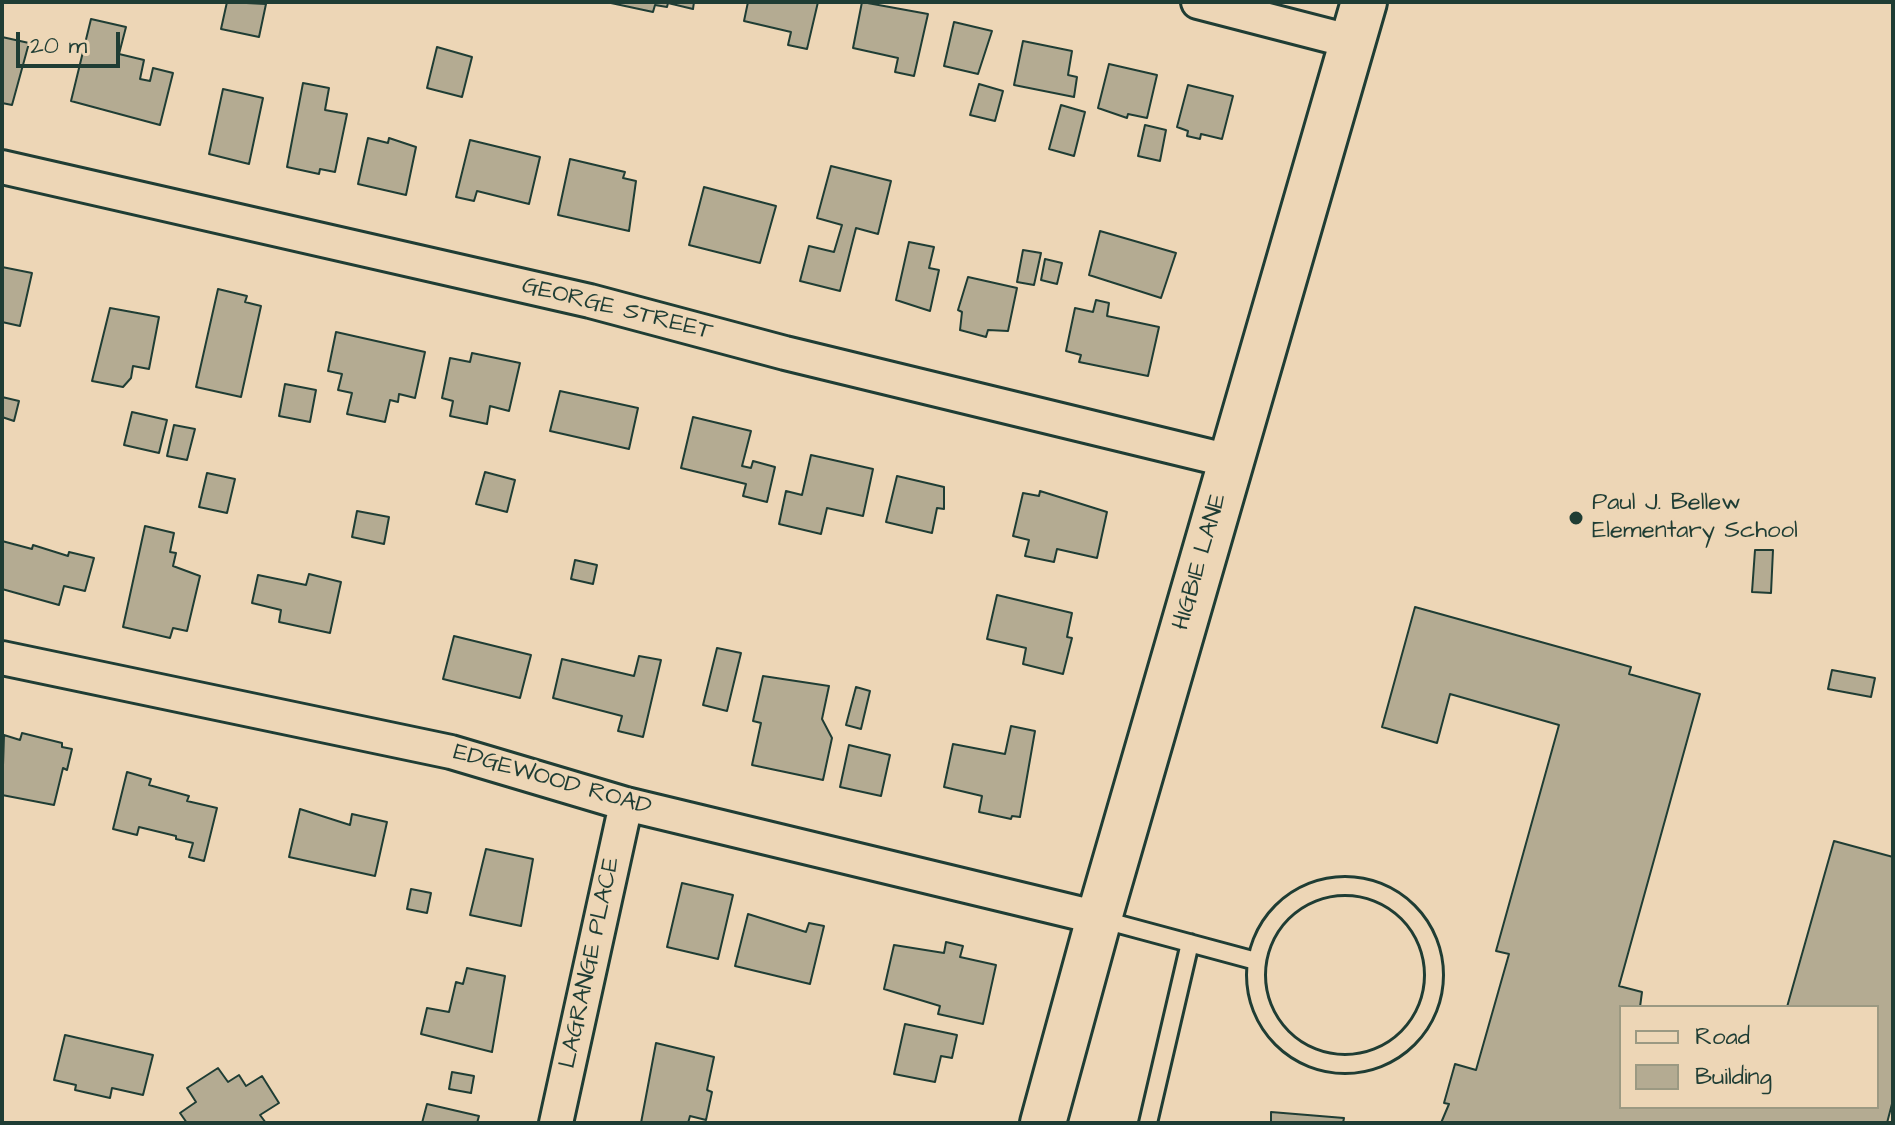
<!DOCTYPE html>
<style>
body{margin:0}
#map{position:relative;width:1895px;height:1125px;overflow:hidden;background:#edd6b6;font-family:"Architects Daughter",sans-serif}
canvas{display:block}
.frame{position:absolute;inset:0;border:4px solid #1f3d34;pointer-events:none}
.legend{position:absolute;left:1619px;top:1005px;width:260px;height:104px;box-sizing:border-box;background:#edd6b6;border:2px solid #9b9982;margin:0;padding:10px 14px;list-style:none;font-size:24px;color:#1f3d34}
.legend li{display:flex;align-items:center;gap:16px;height:40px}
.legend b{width:40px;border:2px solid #9b9982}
.scale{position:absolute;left:16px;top:32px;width:104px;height:36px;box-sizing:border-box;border:4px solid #1f3d34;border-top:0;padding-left:10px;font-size:24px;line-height:28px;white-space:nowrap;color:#1f3d34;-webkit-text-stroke:6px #edd6b6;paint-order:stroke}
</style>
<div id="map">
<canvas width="1895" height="1125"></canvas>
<div class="frame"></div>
<ul class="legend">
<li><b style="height:10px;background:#edd6b6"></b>Road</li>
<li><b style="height:22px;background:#b4ab92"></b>Building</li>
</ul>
<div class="scale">20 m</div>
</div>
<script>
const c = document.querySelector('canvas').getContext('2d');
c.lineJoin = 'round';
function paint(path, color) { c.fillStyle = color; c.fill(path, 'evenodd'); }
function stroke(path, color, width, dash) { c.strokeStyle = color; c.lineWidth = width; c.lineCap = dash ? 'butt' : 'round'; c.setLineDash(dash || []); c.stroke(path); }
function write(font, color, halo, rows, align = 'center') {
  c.font = font + ' "Architects Daughter",sans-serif'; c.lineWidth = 6; c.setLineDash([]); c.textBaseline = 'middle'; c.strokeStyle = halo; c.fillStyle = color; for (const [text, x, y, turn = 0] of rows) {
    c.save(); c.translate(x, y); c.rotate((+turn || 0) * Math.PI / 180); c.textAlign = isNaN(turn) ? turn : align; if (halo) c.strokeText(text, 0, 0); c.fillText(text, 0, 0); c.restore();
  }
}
const building = new Path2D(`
 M227,2L266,4L259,37L221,29Z
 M694,2L693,9L668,3L667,7L655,5L653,12L611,3Z
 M748,2H818L807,49L788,45L791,32L744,21Z
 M862,2L928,14L914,76L895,72L898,58L853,48Z
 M91,19L126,27L119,54L144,60L140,79L150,81L153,68L173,73L160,125L71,101Z
 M954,22L992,31L978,74L944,66Z
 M2,37L29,43L12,105L2,103Z
 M1023,41L1072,51L1068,75L1077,77L1074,97L1014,85Z
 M437,47L472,57L462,97L427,88Z
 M1109,64L1157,75L1147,118L1128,114L1127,118L1098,108Z
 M303,83L329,88L325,110L347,114L335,172L320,169L319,174L287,167Z
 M979,84L1003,91L995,121L970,115Z
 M1188,85L1233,96L1222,139L1201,134L1200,139L1187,136L1188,131L1177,127Z
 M223,89L263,98L249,164L209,154Z
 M1061,105L1085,112L1074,156L1049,149Z
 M1145,125L1166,130L1160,161L1138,156Z
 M368,138L388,143L389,138L416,147L406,195L358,184Z
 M470,140L540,157L529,204L477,191L474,201L456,197Z
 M570,159L625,172L623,178L636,181L629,231L558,215Z
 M831,166L891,181L878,234L856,228L840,291L800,281L809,246L834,252L842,225L817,218Z
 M704,187L776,206L760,263L689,245Z
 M1100,231L1176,253L1161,298L1089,275Z
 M909,242L934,247L929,268L939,270L930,311L896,300Z
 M1023,250L1041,253L1034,285L1017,282Z
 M1045,259L1062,263L1057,284L1041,280Z
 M2,267L32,273L20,326L2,322Z
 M968,277L1017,288L1008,331L988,330L986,337L960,330L962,312L958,310Z
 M218,289L247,296L245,302L261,306L241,397L196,387Z
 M1096,300L1109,303L1107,316L1159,327L1148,376L1079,362L1081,355L1066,351L1075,308L1093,312Z
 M110,308L159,317L149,369L133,366L131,378L123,387L92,381Z
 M336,332L425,352L415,398L399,394L398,402L390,400L385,422L347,414L352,393L338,390L342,374L328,371Z
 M472,353L520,363L509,411L490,406L487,424L450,416L453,401L442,398L450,358L470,362Z
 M285,384L316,390L310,422L279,416Z
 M560,391L638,408L629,449L550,431Z
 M2,397L19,401L14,421L2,417Z
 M132,412L167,420L159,453L124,445Z
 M693,417L751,431L742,466L751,468L753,461L775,467L767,502L743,496L746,484L681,468Z
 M174,425L195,429L187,460L167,456Z
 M811,455L873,469L863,516L827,508L821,534L779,524L786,491L802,495Z
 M485,472L515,480L507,512L476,504Z
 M207,473L235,479L227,513L199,507Z
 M897,476L944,487V509L937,508L932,533L886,522Z
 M1040,491L1107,512L1097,558L1057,549L1054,562L1025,556L1029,540L1013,536L1023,493L1039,496Z
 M357,511L389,517L384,544L352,537Z
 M145,526L174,533L170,552L176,553L173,566L200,576L187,631L173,628L170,638L123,627Z
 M2,541L32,549L33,545L68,556L69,552L94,558L85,591L64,586L59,605L2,589Z
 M1755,550H1773L1771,593L1752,592Z
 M575,560L597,565L593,584L571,579Z
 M309,574L341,582L330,633L279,622L281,610L252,603L258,575L306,585Z
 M997,595L1072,613L1067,637L1072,638L1063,674L1023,664L1026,648L987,639Z
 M1415,607L1631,667L1629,674L1700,694L1619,986L1642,992L1640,1007H1621V1107H1877V1007H1787L1834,841L1893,857V1100L1887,1123H1441L1449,1104L1444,1103L1455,1064L1476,1070L1509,954L1496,951L1559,725L1450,694L1437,743L1382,727Z
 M454,636L531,655L520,698L443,679Z
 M717,648L741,653L727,711L703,705Z
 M639,656L661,660L643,737L618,731L622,716L553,698L562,659L634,676Z
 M1832,670L1875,678L1871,697L1828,689Z
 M763,676L829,686L822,719L832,738L823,780L752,765L761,723L753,721Z
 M856,687L870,691L861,729L846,725Z
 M1011,726L1035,731L1020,817L1012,816L1011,819L979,812L982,796L944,787L953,744L1005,754Z
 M22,733L62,743V747L72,749L67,770L63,768L54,805L2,795L4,735L20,740Z
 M849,745L890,755L881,796L840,787Z
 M127,772L151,779L149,785L189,796L187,801L217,808L204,861L189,857L193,843L176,839V836L139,827L137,835L113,829Z
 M300,809L350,825L352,814L387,822L375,876L289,857Z
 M486,849L533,859L521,926L470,915Z
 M682,883L733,895L718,959L667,947Z
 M411,889L431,893L427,913L407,909Z
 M748,914L806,932L809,923L824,926L810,984L735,966Z
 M946,942L963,946L960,957L996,965L983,1024L938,1014L940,1006L884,989L894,945L944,953Z
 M467,968L505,976L492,1052L421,1034L427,1008L449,1012L456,982L463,984Z
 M905,1024L957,1035L952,1058L941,1056L935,1082L894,1074Z
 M65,1035L153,1055L143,1095L112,1088L110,1098L75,1090L76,1085L54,1080Z
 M656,1043L714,1057L707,1090L712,1092L706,1120L690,1116L688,1123H641Z
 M218,1068L228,1082L239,1075L246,1086L262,1076L279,1103L260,1115L266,1123H187L180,1113L196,1102L187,1088Z
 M452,1072L474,1076L471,1093L449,1089Z
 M427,1104L479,1116L477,1123H422Z
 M1271,1112L1344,1118L1343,1123H1271Z`);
const lane = new Path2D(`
 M1256 975a89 89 0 1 1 178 0a89 89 0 1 1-178 0Z
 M1100,919L1256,961
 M1148,1123L1190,943`);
const street = new Path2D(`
 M1198,2L1353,42
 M2,167L590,301L785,353L1230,461
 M2,658L451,752L626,804L1099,918
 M556,1123L626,804`);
const secondary = new Path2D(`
 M1043,1123L1099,918L1364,2`);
const markers = [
 [1576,518,8,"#1f3d34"]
];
const streetNames = [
 ["GEORGE STREET",617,310,14],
 ["HIGBIE LANE",1201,562,-74],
 ["EDGEWOOD ROAD",552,781,16],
 ["LAGRANGE PLACE",591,963,-78]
];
const poiNames = [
 ["Paul J. Bellew",1592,504],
 ["Elementary School",1592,532]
];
paint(building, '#b4ab92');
stroke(building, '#1f3d34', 2);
stroke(lane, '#1f3d34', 22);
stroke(street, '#1f3d34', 38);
stroke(secondary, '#1f3d34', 50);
stroke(lane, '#edd6b6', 16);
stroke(street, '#edd6b6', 32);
stroke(secondary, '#edd6b6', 44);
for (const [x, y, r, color] of markers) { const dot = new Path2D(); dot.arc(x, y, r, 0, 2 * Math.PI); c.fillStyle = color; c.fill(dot); stroke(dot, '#edd6b6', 3); }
write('24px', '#1f3d34', '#edd6b6', streetNames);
write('24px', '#1f3d34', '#edd6b6', poiNames, 'left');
</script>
